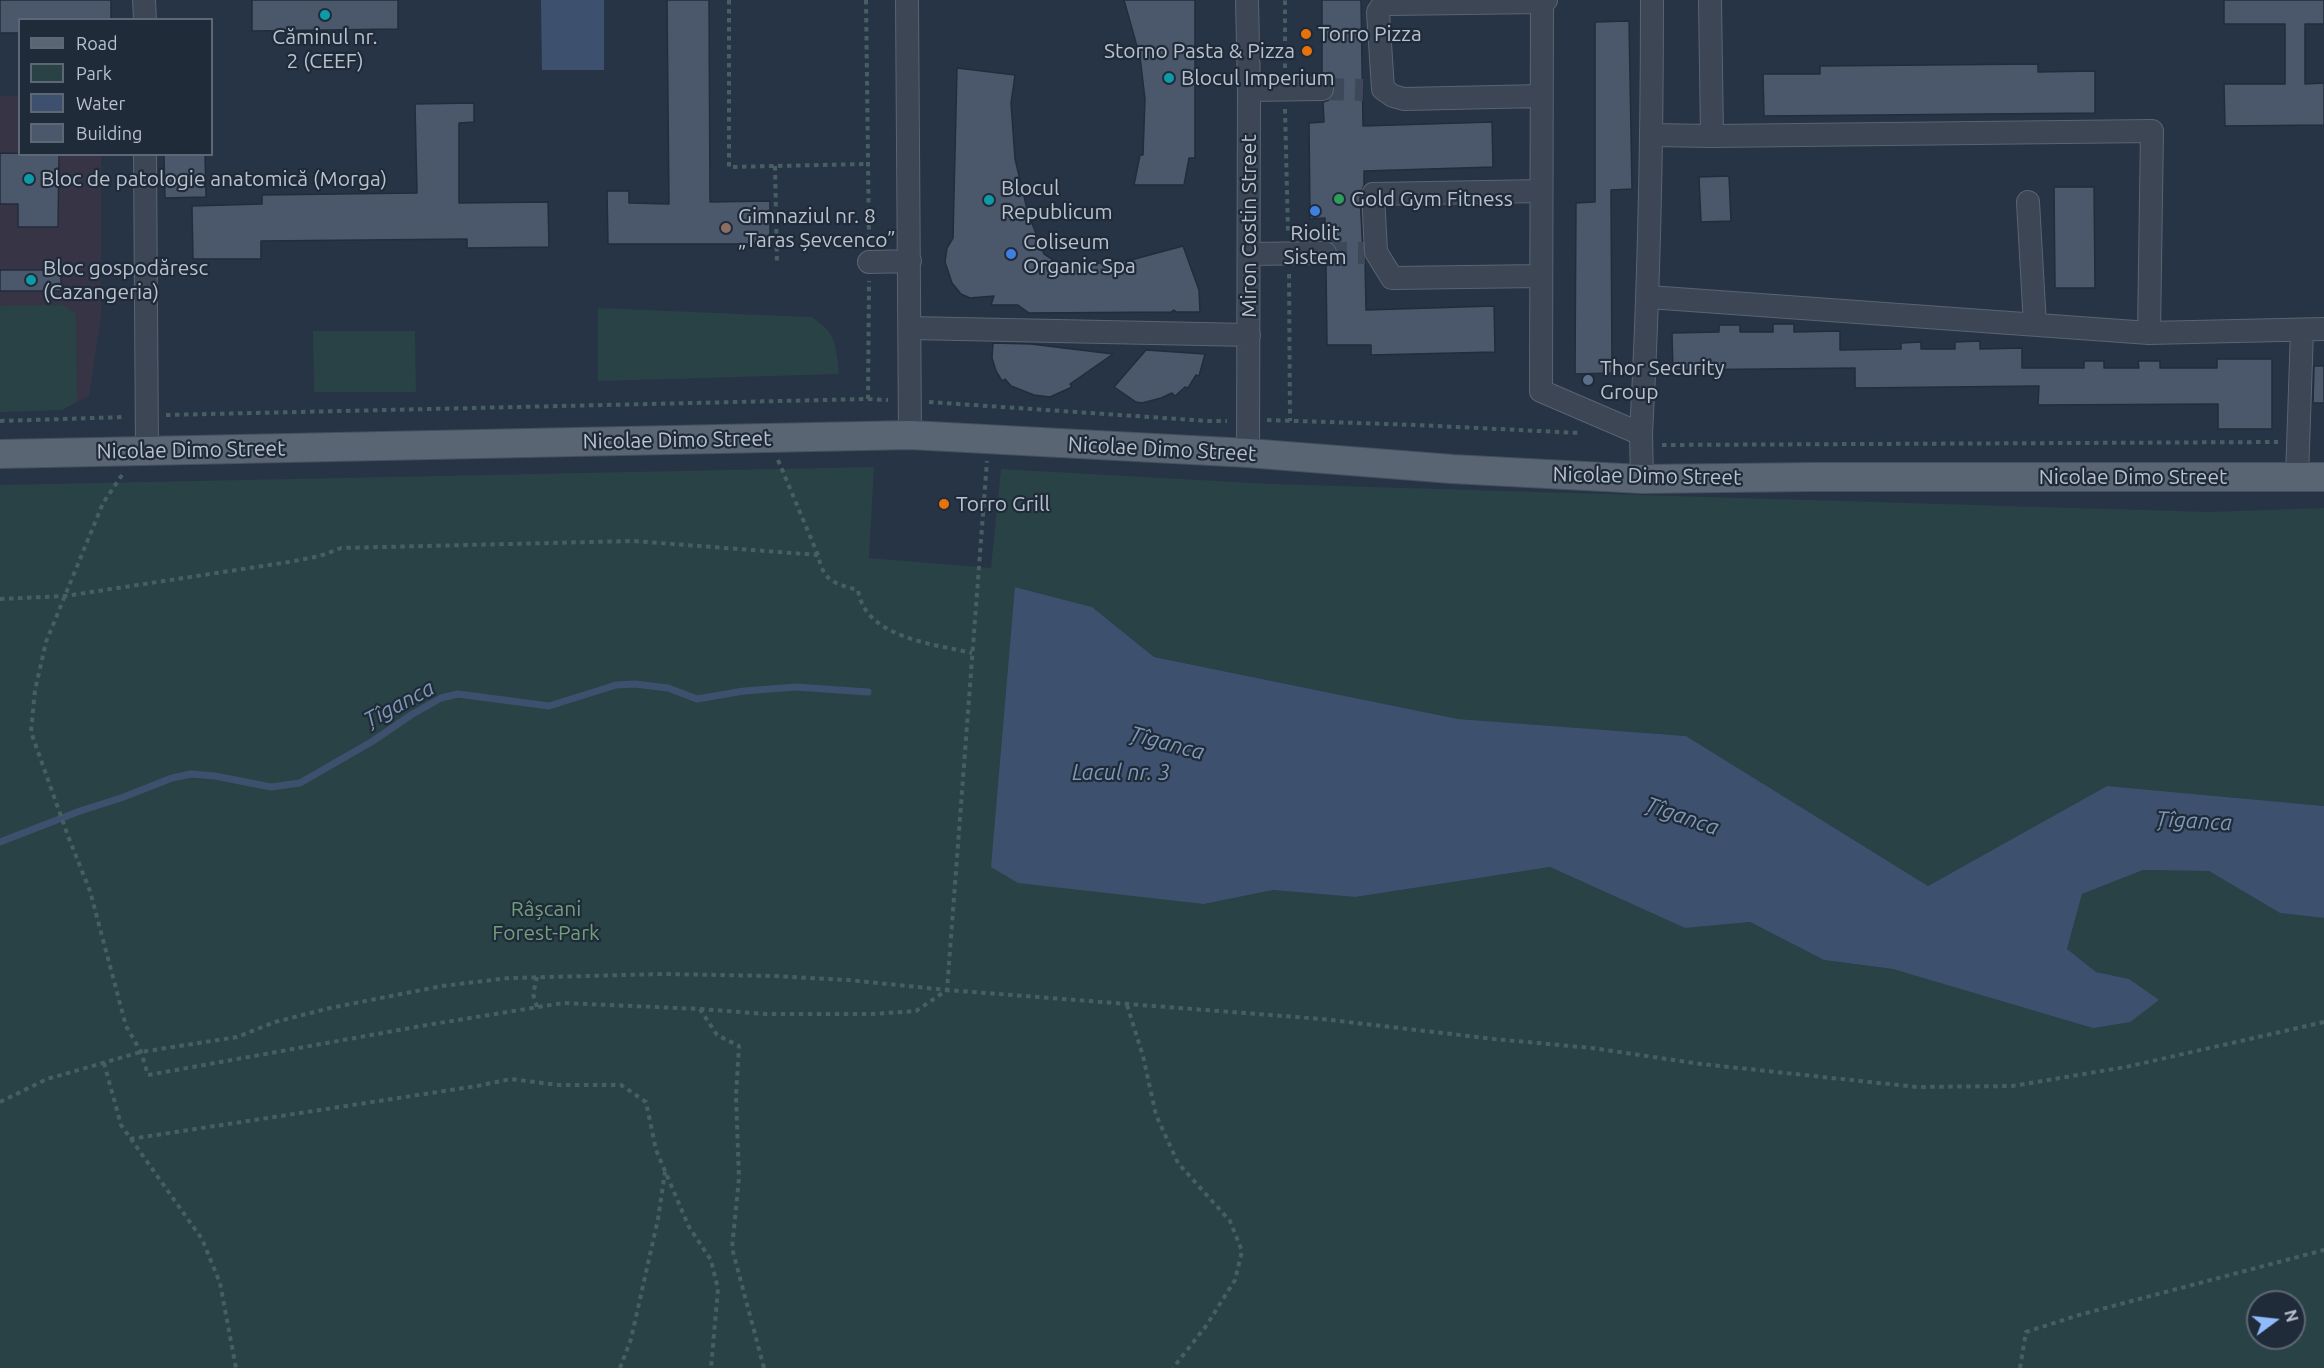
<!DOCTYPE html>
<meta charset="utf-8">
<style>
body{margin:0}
#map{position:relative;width:2324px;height:1368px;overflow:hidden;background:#273445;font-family:Ubuntu,sans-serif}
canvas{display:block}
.legend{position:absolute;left:18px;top:18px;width:195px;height:138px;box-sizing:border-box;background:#202b3a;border:2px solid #5d6775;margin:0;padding:8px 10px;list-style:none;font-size:18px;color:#b9c1cd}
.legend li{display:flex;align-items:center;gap:12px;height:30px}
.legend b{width:30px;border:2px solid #5d6775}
.north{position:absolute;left:2246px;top:1290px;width:60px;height:60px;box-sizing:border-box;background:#202b3a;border:2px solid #5d6775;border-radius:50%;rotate:75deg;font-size:16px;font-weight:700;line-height:24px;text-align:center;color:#b9c1cd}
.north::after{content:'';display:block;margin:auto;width:21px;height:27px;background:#91bafb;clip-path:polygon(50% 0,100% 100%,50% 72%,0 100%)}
</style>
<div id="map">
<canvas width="2324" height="1368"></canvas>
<ul class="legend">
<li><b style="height:8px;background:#5a6574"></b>Road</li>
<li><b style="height:16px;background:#294246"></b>Park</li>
<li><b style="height:16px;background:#3d516e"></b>Water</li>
<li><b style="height:16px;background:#4b586b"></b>Building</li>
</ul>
<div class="north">N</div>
</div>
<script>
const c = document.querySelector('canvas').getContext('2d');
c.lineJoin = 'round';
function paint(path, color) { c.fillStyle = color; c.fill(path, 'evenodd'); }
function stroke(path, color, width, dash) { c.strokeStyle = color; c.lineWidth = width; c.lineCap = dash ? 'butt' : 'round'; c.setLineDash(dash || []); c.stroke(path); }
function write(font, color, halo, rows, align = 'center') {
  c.font = font + ' Ubuntu,sans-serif'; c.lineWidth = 4.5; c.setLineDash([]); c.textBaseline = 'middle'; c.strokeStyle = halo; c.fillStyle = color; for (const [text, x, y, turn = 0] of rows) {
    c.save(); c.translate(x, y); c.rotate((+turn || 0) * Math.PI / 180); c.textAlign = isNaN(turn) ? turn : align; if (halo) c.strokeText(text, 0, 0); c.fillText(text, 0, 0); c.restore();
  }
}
const medical = new Path2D(`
 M0,96H19L20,154L101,155V317L89,396L62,410L0,412Z`);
const green = new Path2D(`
 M63,305L76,314L77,402L62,410L0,412V306Z
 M598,308L811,317C837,332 836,347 839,374L598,381Z
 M313,331H415L416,392H314Z
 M874,467L869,558L991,568L1001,469L1272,484L2209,512L2324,508V806L2107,786L1928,886L1686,736L1458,719L1154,657L1092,607L1016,587L1204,904L1273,890L1355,897L1550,867L1685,928L1750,922L1824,960L1893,969L1964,989L2129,979L2096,972L2067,949L2082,894L2143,870L2209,871L2280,913L2324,918V1368H0V485ZM2258,1302H2294V1338H2258Z`);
const water = new Path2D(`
 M541,0H604V70H542Z
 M1015,587L1092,607L1154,657L1458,719L1686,736L1928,886L2107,786L2324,806V918L2280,913L2209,871L2143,870L2082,894L2067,949L2096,972L2129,979L2159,1000L2130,1022L2093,1028L1893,969L1824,960L1750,922L1685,928L1550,867L1355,897L1273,890L1204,904L1018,883L991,867Z`);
const stream = new Path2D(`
 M0,842L80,811L121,798L172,778L191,774L215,776L271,787L300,783L373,741L411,715L441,698L458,694L549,706L616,685L635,684L668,688L697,699L744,691L796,687L868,692`);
const building = new Path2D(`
 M0,0H111V20H20V33H0Z
 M252,0H398V29L252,31Z
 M667,0H709L710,202L770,201V244H608L607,191H629V203L669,204Z
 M1124,0H1195V158H1189L1184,185H1134L1140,155H1143L1145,99L1140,57Z
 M1322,0H1361L1363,126L1492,122L1493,167L1364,171V185L1360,195L1363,253L1365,260L1366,310L1494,306L1495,352L1371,355V345H1327L1326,266L1336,260L1338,252L1332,242L1325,240V218L1310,219L1309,123L1324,122L1323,102L1329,100L1335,89L1333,82L1328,77L1322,75Z
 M2224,0H2324V24H2305V84L2324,83V125L2225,126L2224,84H2285V24H2224Z
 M1629,21L1632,189L1611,190L1612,373L1575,374L1576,203L1595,202V22Z
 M2038,64V72L2095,71V113L1764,116L1763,74H1820V66Z
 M957,68L1015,75L1011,103L1015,159L1028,213L1044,254L1061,265L1101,263L1131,260L1183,246L1199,290L1200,312H1176L1174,310L1171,312L1029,313L1018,305H991L994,296L970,298L961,294L952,283L945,262L947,248L953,238Z
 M474,103V122L459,123V203L548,202L549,247L467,248V239L261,241V259H193L192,206L262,204V195L417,193L415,104Z
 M0,153L59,154L58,227H18V204H0Z
 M164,154H205L206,197L165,198Z
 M1729,176L1731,221L1701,222L1699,177Z
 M2054,187H2094L2095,288H2055Z
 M0,270H61V291H0Z
 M1773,324H1794V332L1840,331V350L1901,349V343L1921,342V349H1955V342L1980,341V349L2022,348V368H2084V361H2104V368H2139L2138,361H2160V368H2217V359H2272V429H2218V404L2038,405L2039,386L1855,388V368L1673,370L1672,333L1719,332V325H1740V332H1773Z
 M993,343L1031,344L1113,354L1070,384L1072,387L1050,397L1034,395L1011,386L1005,379L1002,381L996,371L992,358Z
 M1146,350L1205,354L1199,376L1196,375L1188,388L1185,387L1175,396L1172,393L1161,398L1142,403L1136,402L1114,387Z
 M2314,366H2324V403H2313Z`);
const minorTunnel = new Path2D(`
 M1322,89L1363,90
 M1325,253H1365`);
const path = new Path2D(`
 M729,0V167L866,164
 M866,0L869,241
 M1285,68V0
 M1285,109L1288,233
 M775,166L777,263
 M1289,274L1290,421
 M868,399L888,400
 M929,402L1208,421H1227
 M166,415L868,399L869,281
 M1267,420L1417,425L1580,433
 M0,421L125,417
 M1662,445L2278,442
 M778,460L818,555
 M122,475L103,503L46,642L35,690L31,732L68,836L90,891L126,1026L141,1052L148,1075L427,1025L563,1003L700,1009L717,1035L739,1046L736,1096L739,1178L732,1248L764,1368
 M0,599L65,596L289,562L320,556L341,548L633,541L818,555C824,582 833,583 858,590C865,638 934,644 972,653
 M1127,1005L1143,1056L1156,1115L1178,1163L1230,1221L1242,1251L1235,1280L1206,1326L1173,1368
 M537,1007L533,994L537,977
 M700,1009L766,1014H872L916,1011L947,990L1322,1019L1494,1039L1592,1048L1701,1064L1917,1087L2012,1086L2126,1067L2324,1022
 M104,1063L121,1125L202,1239L220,1283L236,1368
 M0,1102L47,1079L141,1052L237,1037L275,1022L330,1008L442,986L509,978L663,974L775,976L848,980L947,990L987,461
 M130,1139L477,1086L511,1079L558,1085H621L646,1102L656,1150L689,1227L711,1260L718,1289L711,1368
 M620,1368L631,1339L658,1219L665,1172
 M2020,1368L2026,1332L2079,1315L2324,1250`);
const minor = new Path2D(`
 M144,0L145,20
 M907,0L910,435
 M1247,0L1249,90L1248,453
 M1546,0L1542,2L1541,391L1641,434L1642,479
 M1710,0L1712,136
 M1249,90L1322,89
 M1541,96L1404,99L1393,96L1383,89L1378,12L1382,6L1389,4L1542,2
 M1652,135L1712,136L2152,131L2149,333
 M145,154L147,451
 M2028,202L2035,325
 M1249,254L1325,253
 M869,262L910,261
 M1541,276L1392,278L1376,252L1373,194L1541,191
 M1649,297L2149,333L2324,329
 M911,328L1249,335
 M1641,434C1649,289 1652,145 1652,0
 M2297,477L2302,330`);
const major = new Path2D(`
 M0,454L910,435L1248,453L1452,469L1642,479L1812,477H2324`);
const markers = [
 [325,15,6,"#0f9aa8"],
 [1306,34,6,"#e8710a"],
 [1307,51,6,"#e8710a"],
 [1169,78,6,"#0f9aa8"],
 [29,179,6,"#0f9aa8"],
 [1339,199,6,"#2e9e5b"],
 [989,200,6,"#0f9aa8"],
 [1315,211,6,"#3f7fe0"],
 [726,228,6,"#8d6e63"],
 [1011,254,6,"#3f7fe0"],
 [31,280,6,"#0f9aa8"],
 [1588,380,6,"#5c6f8a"],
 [944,504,6,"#e8710a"]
];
const poiNames = [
 ["Torro Pizza",1318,34],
 ["Căminul nr.",325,37,"center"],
 ["2 (CEEF)",325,61,"center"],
 ["Storno Pasta & Pizza",1295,51,"right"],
 ["Blocul Imperium",1181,78],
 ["Bloc de patologie anatomică (Morga)",41,179],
 ["Blocul",1001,188],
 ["Republicum",1001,212],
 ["Gold Gym Fitness",1351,199],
 ["Gimnaziul nr. 8",738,216],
 ["„Taras Șevcenco”",738,240],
 ["Riolit",1315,233,"center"],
 ["Sistem",1315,257,"center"],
 ["Coliseum",1023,242],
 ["Organic Spa",1023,266],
 ["Bloc gospodăresc",43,268],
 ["(Cazangeria)",43,292],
 ["Thor Security",1600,368],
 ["Group",1600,392],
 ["Torro Grill",956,504]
];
const streetNames = [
 ["Miron Costin Street",1249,226,-90],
 ["Nicolae Dimo Street",677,440,-1],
 ["Nicolae Dimo Street",1162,449,3],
 ["Nicolae Dimo Street",191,450,-1],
 ["Nicolae Dimo Street",1647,476,1],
 ["Nicolae Dimo Street",2133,477]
];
const parkNames = [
 ["Râșcani",546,909],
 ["Forest-Park",546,933]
];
const waterNames = [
 ["Țîganca",399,704,-28],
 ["Țîganca",1167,743,15],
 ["Lacul nr. 3",1121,773],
 ["Țîganca",1682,816,19],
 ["Țîganca",2194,821,3]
];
paint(medical, '#363445');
paint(green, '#294246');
paint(water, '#3d516e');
stroke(stream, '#3d516e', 7);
paint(building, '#4b586b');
stroke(building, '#222d3c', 1.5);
stroke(minorTunnel, '#3d4959', 22, [22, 11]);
stroke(minor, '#5a6471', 24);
stroke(major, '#454f5d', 30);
stroke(path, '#485f61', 4, [4.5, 4.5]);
stroke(minor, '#3c4654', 22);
stroke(major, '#5a6574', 28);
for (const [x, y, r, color] of markers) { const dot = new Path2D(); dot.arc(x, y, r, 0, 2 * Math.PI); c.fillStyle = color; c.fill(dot); stroke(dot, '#202b3a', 2); }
write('21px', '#b9c1cd', '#202b3a', poiNames, 'left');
write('21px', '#b9c1cd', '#202b3a', streetNames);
write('21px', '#709f7a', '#202b3a', parkNames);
write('italic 22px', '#8097b5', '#202b3a', waterNames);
</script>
